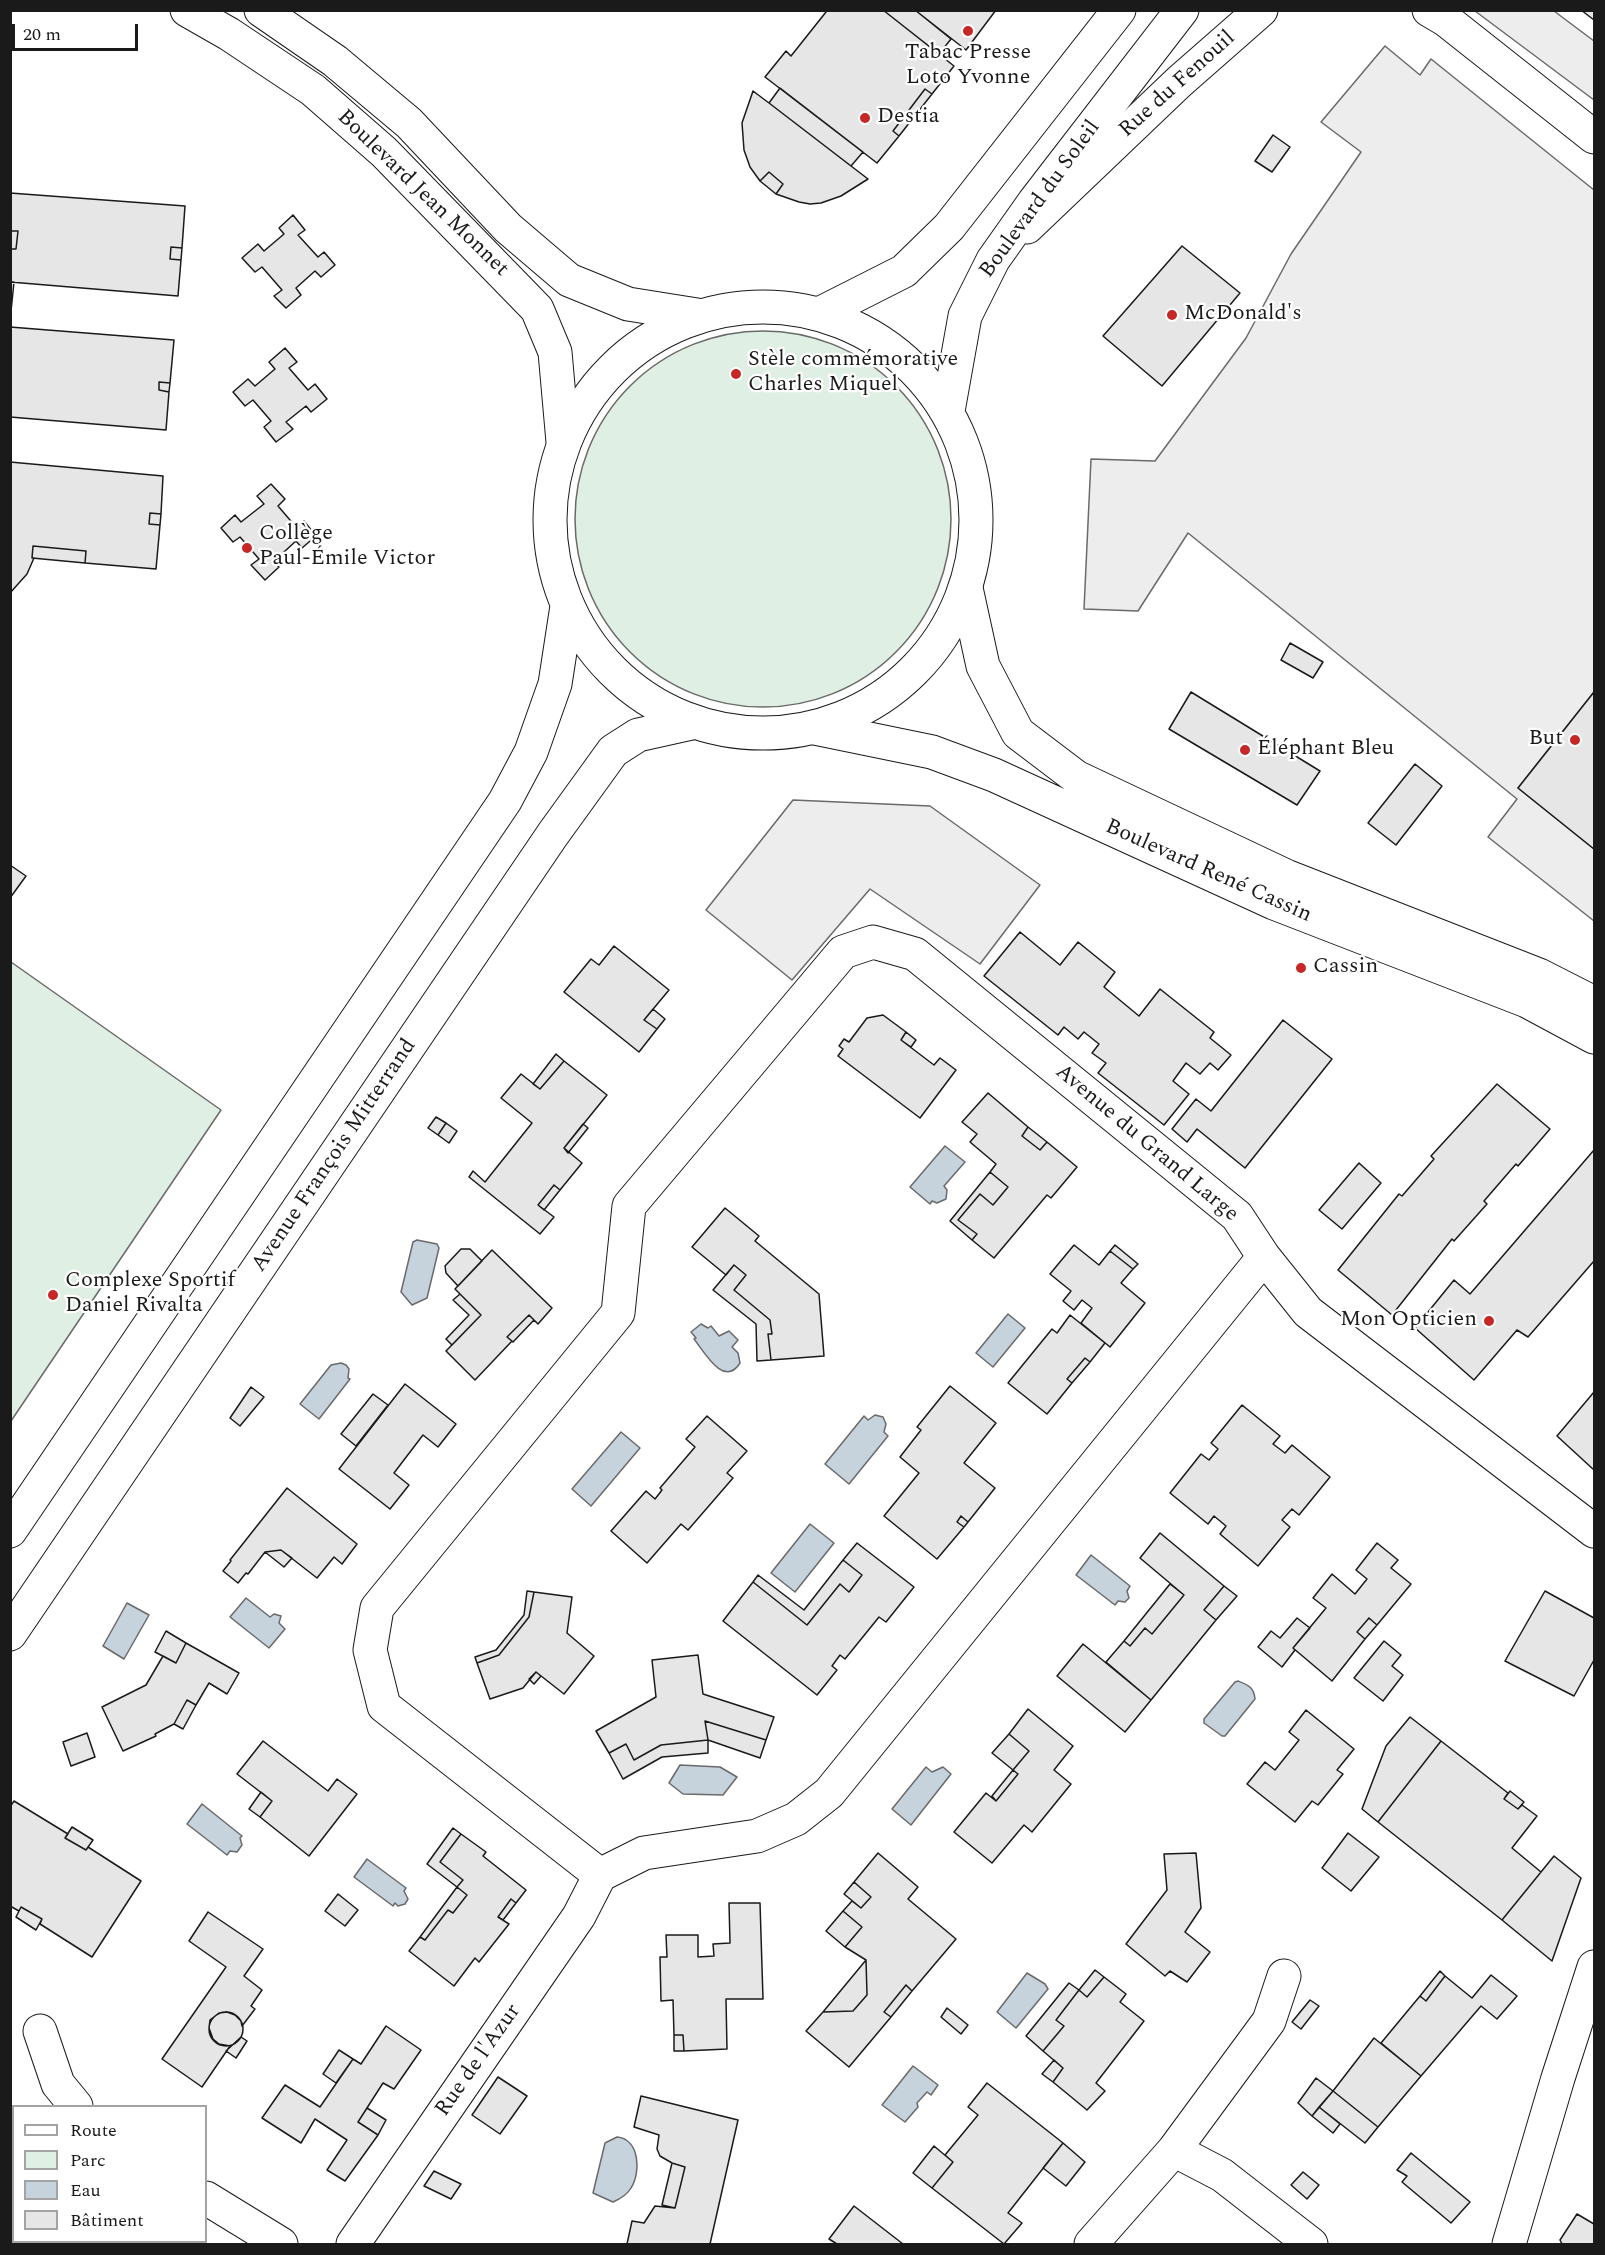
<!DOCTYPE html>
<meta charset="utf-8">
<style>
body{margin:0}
#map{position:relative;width:1605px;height:2255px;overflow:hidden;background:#fff;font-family:Spectral,serif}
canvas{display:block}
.frame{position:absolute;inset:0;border:12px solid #1a1a1a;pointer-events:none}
.legend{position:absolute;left:12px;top:2105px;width:195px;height:138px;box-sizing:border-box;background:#fff;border:2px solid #a3a3a3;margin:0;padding:8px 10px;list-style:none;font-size:18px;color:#1a1a1a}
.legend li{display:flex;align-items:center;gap:12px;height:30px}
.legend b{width:30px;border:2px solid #a3a3a3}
.scale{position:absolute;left:12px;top:24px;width:126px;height:27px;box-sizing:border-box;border:3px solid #1a1a1a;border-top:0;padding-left:8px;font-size:18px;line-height:21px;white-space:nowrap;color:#1a1a1a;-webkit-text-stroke:4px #fff;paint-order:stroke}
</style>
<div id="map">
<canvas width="1605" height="2255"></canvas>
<div class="frame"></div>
<ul class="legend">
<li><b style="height:8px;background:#fff"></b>Route</li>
<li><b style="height:16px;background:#e0efe3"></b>Parc</li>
<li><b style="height:16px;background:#c6d2dc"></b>Eau</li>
<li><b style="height:16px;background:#e6e6e6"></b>Bâtiment</li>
</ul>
<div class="scale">20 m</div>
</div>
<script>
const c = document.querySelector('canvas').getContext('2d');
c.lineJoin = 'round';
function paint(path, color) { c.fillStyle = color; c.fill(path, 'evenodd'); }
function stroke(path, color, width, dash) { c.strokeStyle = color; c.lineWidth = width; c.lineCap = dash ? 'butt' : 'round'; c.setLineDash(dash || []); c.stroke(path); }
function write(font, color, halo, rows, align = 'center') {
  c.font = font + ' Spectral,serif'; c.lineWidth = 4.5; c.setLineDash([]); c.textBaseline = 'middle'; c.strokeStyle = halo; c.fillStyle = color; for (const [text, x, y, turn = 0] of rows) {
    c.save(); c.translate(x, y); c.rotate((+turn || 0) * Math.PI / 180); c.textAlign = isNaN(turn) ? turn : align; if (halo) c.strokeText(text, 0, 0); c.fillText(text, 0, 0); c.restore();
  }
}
const green = new Path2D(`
 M575 519a188 188 0 1 1 376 0a188 188 0 1 1-376 0Z
 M11,962L221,1110L11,1421Z`);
const parking = new Path2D(`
 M1475,11H1554L1594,41V100Z
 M1385,46L1420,75L1431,59L1594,190V692L1518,788L1594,849V921L1488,837L1517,799L1188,533L1138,611L1084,609L1091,459L1155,461L1246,338L1291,254L1361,152L1321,122Z
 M793,800L930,806L1040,885L980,964L870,889L792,980L706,910Z`);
const water = new Path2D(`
 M945,1146L965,1162L944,1186L947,1190L946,1199L937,1203L932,1201L930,1204L910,1187Z
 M417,1240L437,1244L439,1248L427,1298L412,1305L401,1292L413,1242Z
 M1008,1314L1025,1328L993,1367L976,1353Z
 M701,1324L708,1328L711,1326L719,1336L729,1331L738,1340L732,1347L738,1353L740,1363C724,1388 705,1353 694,1339L696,1338L691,1332Z
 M341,1363L346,1365L349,1369L348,1378L350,1379L319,1419L300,1404L331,1365Z
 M875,1415L883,1417L886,1424L884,1432L888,1436L849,1484L825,1464L864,1416L868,1420Z
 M621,1432L640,1448L591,1506L572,1489Z
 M810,1524L834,1543L795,1592L771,1573Z
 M1091,1555L1130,1586L1127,1591L1129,1598L1125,1602L1118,1601L1115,1605L1076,1575Z
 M246,1598L270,1617L274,1614L281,1616L279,1623L285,1629L269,1648L230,1617Z
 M127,1603L149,1615L124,1659L103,1646Z
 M1238,1681C1248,1685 1254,1687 1255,1699L1225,1736H1222L1204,1723V1719L1235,1682Z
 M680,1765L720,1767L737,1777L723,1795L683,1794L669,1783Z
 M926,1767L932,1772L943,1767L951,1774L911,1825L892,1809Z
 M202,1804L242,1836L240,1838L242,1845L237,1852L230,1851L227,1855L187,1824Z
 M367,1859L406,1888L404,1891L408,1899L405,1904L398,1906L395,1903L393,1906L354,1877Z
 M1027,1973L1045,1984L1048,1989L1016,2028L997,2012Z
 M913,2066L938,2085L931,2095L927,2092L917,2103L918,2107L905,2122L882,2105Z
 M617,2137C640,2139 641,2173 631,2188C627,2195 620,2199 613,2202L593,2193L605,2143Z`);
const building = new Path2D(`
 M825,10H883L954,66L932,94L925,89L893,131L899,136L877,163L765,77L786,51L791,56L826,12Z
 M883,10H915L951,39L939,54Z
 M915,10H996L966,50Z
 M1581,10H1594V20Z
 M780,88L863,152L851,166L769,103Z
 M925,89L932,94L899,136L893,131Z
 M753,91L769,103L868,179L841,196L821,203L810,204L799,202L776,194L783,184L769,172L760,181L750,167L744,150L742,123Z
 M1273,135L1290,147L1272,172L1255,161Z
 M769,172L783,184L776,194L760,181Z
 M10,193L185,206L182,248L171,247L170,259L181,260L178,296L10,282V249H16L18,231H10Z
 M293,215L305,230L298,235L318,257L324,252L335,265L321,277L315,271L296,288L301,295L286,308L274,296L282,290L262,267L255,272L242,258L258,244L264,251L284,234L279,228Z
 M10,231H18L16,249H10Z
 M1182,246L1240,293L1162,386L1103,336Z
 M171,247L182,248L181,260L170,259Z
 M10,282H14L10,321Z
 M10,327L174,340L170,383L159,382V390L169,392L166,430L10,417Z
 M285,348L297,362L289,368L308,390L315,384L327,399L311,412L306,406L286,422L293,429L276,442L264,427L271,421L253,400L245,406L233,392L248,379L255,386L275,369L269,362Z
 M159,382L170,383L169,392L159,390Z
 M10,462L163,476L161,514L150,513L149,524L160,525L156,569L85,563L86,551L33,546L32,558H34L27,574L10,593Z
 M271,484L285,499L278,506L296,527L304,521L316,536L302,548L296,541L273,562L279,567L265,580L251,565L259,559L240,537L233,542L221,528L235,515L241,522L264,504L257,496Z
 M150,513L161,514L160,525L149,524Z
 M33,546L86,551L85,563L32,558Z
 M1290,643L1323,662L1313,678L1281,660Z
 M1191,692L1320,771L1297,805L1169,729Z
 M1594,692V849L1518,788Z
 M1415,764L1442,786L1396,845L1368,823Z
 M10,865L26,876L10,898Z
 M1020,932L1060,965L1078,942L1115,972L1104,987L1139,1016L1160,989L1214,1032L1210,1038L1231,1055L1218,1070L1210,1063L1200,1074L1186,1063L1173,1081L1189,1094L1164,1125L1098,1073L1106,1063L1092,1053L1099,1044L1084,1032L1078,1039L1064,1027L1058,1035L984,976Z
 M614,946L669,990L644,1020L657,1029L639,1052L564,992L591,959L599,965Z
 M653,1009L665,1019L657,1029L644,1020Z
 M883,1015L906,1032L901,1040L934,1065L940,1058L956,1070L920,1118L838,1056L843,1049L839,1046L844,1039L849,1042L867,1018Z
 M1283,1020L1332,1059L1245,1168L1197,1129L1187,1142L1172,1129L1196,1099L1211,1111Z
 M906,1032L916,1040L911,1047L901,1040Z
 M556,1054L564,1061L540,1089L533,1084Z
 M564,1061L607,1095L564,1148L582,1163L560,1190L554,1185L538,1205L554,1217L540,1234L469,1177L473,1171L485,1182L532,1123L501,1098L521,1074L540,1089Z
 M1497,1084L1550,1129L1518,1166L1516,1164L1484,1201L1487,1204L1454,1241L1452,1239L1392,1315L1338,1270L1399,1194L1402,1196L1434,1159L1431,1156Z
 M988,1093L1028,1127L1022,1136L1040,1150L1047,1142L1077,1167L1051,1198L1047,1195L994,1258L972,1240L977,1234L958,1220L980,1194L993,1205L1008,1187L990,1172L996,1164L970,1142L977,1134L962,1122Z
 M436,1117L446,1123L438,1135L428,1128Z
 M446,1123L457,1131L449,1143L438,1135Z
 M583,1124L588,1128L568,1153L564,1148Z
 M1028,1127L1047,1142L1040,1150L1022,1136Z
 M1594,1150V1261L1528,1337L1517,1330L1474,1380L1415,1328L1454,1280L1470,1294Z
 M1359,1163L1381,1183L1342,1229L1319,1210Z
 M990,1172L1008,1187L993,1205L980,1194L958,1220L977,1234L972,1240L950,1221Z
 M554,1185L560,1190L544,1210L538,1205Z
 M725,1208L759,1236L755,1241L819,1294L824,1356L771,1360L768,1334H772L770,1320L734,1290L746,1275L734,1265L726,1275L692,1247Z
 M1074,1245L1099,1265L1110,1251L1133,1269L1121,1283L1145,1303L1110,1347L1081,1323L1092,1308L1082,1300L1074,1310L1063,1301L1071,1291L1050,1274Z
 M1115,1245L1138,1264L1133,1269L1110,1251Z
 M461,1249H470L482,1261L458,1286L446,1273L445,1266Z
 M492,1250L552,1308L538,1324L529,1315L507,1337L512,1341L475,1380L446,1351L481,1315L455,1289Z
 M734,1265L746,1275L734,1290L770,1320L772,1334H768L771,1360L757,1361L756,1324L713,1290Z
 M460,1294L481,1315L452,1345L446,1339L469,1315L453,1300Z
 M529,1315L534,1320L513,1342L507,1337Z
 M1070,1315L1105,1343L1090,1362L1085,1358L1067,1379L1072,1383L1047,1414L1008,1383L1052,1329L1057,1333Z
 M1085,1358L1090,1362L1072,1383L1067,1379Z
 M405,1384L456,1424L438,1447L423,1435L394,1473L409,1485L390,1509L339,1469Z
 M950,1386L996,1423L964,1463L995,1488L968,1522L961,1516L957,1522L964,1527L937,1559L884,1516L919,1473L900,1457L921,1430L917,1427Z
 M251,1387L264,1397L240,1426L230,1418Z
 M1594,1392V1470L1557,1436Z
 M373,1394L388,1405L356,1446L341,1434Z
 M1242,1405L1280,1436L1273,1444L1285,1453L1292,1445L1330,1477L1299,1515L1292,1509L1282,1520L1290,1527L1258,1566L1220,1534L1226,1526L1214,1516L1208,1524L1170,1493L1201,1454L1209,1460L1218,1449L1211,1443Z
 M707,1416L747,1451L727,1473L733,1478L688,1530L681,1524L647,1563L611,1531L646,1491L655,1499L662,1490L660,1488L695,1447L686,1439Z
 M287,1488L357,1544L342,1564L334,1557L317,1578L281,1550L265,1552L248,1574L246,1573L238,1583L223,1571L231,1561L230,1560Z
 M961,1516L968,1522L964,1527L957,1522Z
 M1160,1533L1224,1586L1204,1610L1216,1620L1151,1700L1106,1662L1124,1641L1130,1646L1145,1628L1152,1634L1184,1595L1140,1558Z
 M857,1543L914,1587L886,1622L879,1617L845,1659L840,1655L832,1666L837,1670L817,1695L723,1621L753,1582L807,1625L840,1584L849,1592L862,1575L843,1560Z
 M1377,1543L1398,1560L1391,1568L1411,1584L1377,1625L1369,1618L1357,1632L1365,1639L1332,1681L1293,1648L1326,1608L1313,1598L1332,1574L1355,1594L1367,1579L1356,1570Z
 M281,1550L292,1558L284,1567L265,1552Z
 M843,1560L862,1575L849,1592L840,1584L807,1625L753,1582L758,1575L804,1610Z
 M1170,1584L1184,1595L1152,1634L1145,1628L1130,1646L1124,1641Z
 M1224,1586L1237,1596L1216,1620L1204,1610Z
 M527,1591L534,1592L529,1617L499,1655L477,1663L475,1657L496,1650L524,1615Z
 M1545,1591L1594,1618V1660L1574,1696L1505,1661Z
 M534,1592L572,1597L567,1633L594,1656L564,1694L536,1672L523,1688L490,1699L477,1663L499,1655L529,1617Z
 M1297,1618L1310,1628L1293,1648L1295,1650L1282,1667L1258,1647L1271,1631L1280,1638Z
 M1369,1618L1377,1625L1365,1639L1357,1632Z
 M166,1631L186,1643L176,1663L155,1652Z
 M1384,1641L1401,1655L1392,1666L1403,1675L1383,1701L1354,1678Z
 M186,1643L239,1673L227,1694L209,1683L196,1705L187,1700L174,1724L155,1734L156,1736L123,1751L102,1707L146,1685L163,1656L176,1663Z
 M1083,1644L1151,1700L1125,1732L1057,1676Z
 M698,1655L703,1694L774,1717L766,1740L705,1721L708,1740L661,1745L634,1760L626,1744L609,1753L596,1731L656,1697L652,1660Z
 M536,1672L541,1676L534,1684L529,1679Z
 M187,1700L196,1705L183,1729L174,1724Z
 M1028,1709L1073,1746L1054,1770L1071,1784L1032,1832L1024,1825L992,1863L954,1832L986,1793L996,1801L1018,1774L1013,1770L1029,1751L1009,1734Z
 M1306,1710L1354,1749L1337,1770L1343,1774L1318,1805L1312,1801L1295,1822L1247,1784L1265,1762L1275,1770L1299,1740L1289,1732Z
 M1410,1717L1441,1741L1378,1822L1362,1809L1386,1746Z
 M705,1721L766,1740L760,1758L708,1740Z
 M87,1733L95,1757L71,1766L63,1742Z
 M1009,1734L1029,1751L1013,1770L992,1753Z
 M708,1740V1753L662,1757L623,1779L609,1753L626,1744L634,1760L661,1745Z
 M263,1741L328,1791L337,1779L357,1794L309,1856L260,1817L272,1801L237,1774Z
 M1441,1741L1508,1793L1504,1799L1518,1809L1522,1805L1537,1816L1512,1848L1541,1872L1502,1920L1378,1822Z
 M1013,1770L1018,1774L996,1801L992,1796Z
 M1510,1791L1524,1802L1518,1809L1504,1799Z
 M261,1792L272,1801L260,1817L249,1809Z
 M14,1801L68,1834L65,1838L86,1850L88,1847L141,1881L92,1957L40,1924L42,1919L21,1907L19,1911L10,1906V1807Z
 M72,1827L93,1840L86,1850L65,1838Z
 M453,1828L461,1834L440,1862L463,1880L457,1887L427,1864Z
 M1348,1833L1379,1857L1351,1891L1322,1868Z
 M461,1834L486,1852L483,1856L526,1890L516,1903L511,1899L498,1917L509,1924L479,1962L475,1958L454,1986L409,1951L420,1937L425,1940L448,1910L453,1913L467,1895L457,1887L463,1880L440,1862Z
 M878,1853L918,1887L908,1899L956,1939L912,1991L906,1985L884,2012L891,2017L849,2067L806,2031L823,2012L853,2011L867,1995L866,1960L845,1947L862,1927L843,1911L852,1901L861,1908L871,1897L854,1882Z
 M1196,1853L1201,1908L1185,1932L1210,1952L1187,1982L1170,1971L1165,1976L1126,1944L1167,1890L1164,1854Z
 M1554,1856L1581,1878L1552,1961L1502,1920Z
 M854,1882L871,1897L861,1908L844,1894Z
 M457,1887L467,1895L453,1913L448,1910L425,1940L420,1937Z
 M338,1894L358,1910L345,1926L325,1911Z
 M511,1899L516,1903L503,1920L498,1917Z
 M729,1903H760L763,1999H726L727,2049L684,2051L683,2035H674L673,2000L661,2001L660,1957H667L666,1935H698V1957L714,1956L713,1944L730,1943Z
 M21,1907L42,1919L36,1930L16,1917Z
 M843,1911L862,1927L845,1947L826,1931Z
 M208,1912L263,1949L244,1976L262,1990L251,2006L255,2009L242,2026L241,2021L235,2015L227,2012L219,2013L210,2020L209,2028L213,2039L219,2044L230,2046L202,2087L162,2059L226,1967L189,1941Z
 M866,1960L867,1995L853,2011L823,2012Z
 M1095,1970L1104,1977L1087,1997L1079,1990Z
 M1440,1971L1445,1976L1426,2001L1420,1996Z
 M1491,1975L1517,1996L1497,2019L1481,2006L1421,2076L1381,2043L1420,1996L1426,2001L1445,1976L1472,1998Z
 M1104,1977L1126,1994L1120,2002L1144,2021L1096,2083L1105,2091L1087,2110L1053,2082L1063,2068L1043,2051L1064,2026L1056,2020L1079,1990L1087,1997Z
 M1069,1983L1079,1990L1056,2020L1064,2026L1043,2051L1026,2036Z
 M906,1985L912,1991L891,2017L884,2012Z
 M1310,2000L1319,2006L1301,2029L1292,2022Z
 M947,2008L968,2025L961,2034L941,2017Z
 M209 2029a17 17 0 1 1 34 0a17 17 0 1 1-34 0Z
 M386,2026L421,2050L394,2089L383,2083L358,2122L378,2135L345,2181L327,2170L347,2140L315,2119L301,2143L262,2118L285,2085L320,2107L353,2059L361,2064Z
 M674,2035H683L684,2051H674Z
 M241,2037L247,2041L236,2058L226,2051Z
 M1374,2038L1421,2076L1378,2127L1333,2091Z
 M339,2050L353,2059L336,2083L323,2074Z
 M1054,2060L1063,2068L1053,2082L1042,2074Z
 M498,2077L527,2096L500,2134L472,2115Z
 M1316,2078L1333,2091L1312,2116L1298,2103Z
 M987,2083L1063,2143L1008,2213L1022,2223L1004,2244L932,2188L953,2162L945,2155L978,2115L968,2107Z
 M1333,2091L1378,2127L1365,2143L1319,2107Z
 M641,2096L738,2120L710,2244H627L632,2221L644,2223L655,2206L675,2208L685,2167L672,2163L660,2156L657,2149L659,2135L634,2127Z
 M1319,2107L1340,2124L1333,2133L1312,2116Z
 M367,2108L386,2120L378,2135L358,2122Z
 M1063,2143L1085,2162L1066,2186L1043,2168Z
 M14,2145V2182L10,2180V2149Z
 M934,2146L953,2162L932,2188L913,2173Z
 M1411,2153L1470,2202L1451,2223L1402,2182L1407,2176L1397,2170Z
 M672,2163L685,2167L675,2208L662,2205Z
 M434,2171L461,2184L451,2199L424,2186Z
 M1303,2172L1319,2185L1307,2199L1291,2185Z
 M10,2180L14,2182V2196L10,2194Z
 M854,2206L903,2244H837L829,2239Z
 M1577,2214L1594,2224V2244H1562L1560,2240Z
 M23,2242H36L34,2244H21Z
 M36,2242H97L95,2244H34Z`);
const minor = new Path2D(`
 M1429,10L1446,20L1594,137
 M1027,227L1179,82L1261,10
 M1264,1257L829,1793L796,1819L757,1836L644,1853L600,1875L384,1706L370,1650L377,1608L618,1313L629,1206L843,952L873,942L915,954L1237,1216L1264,1257L1308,1312L1594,1531
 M40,2031L58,2084L76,2106
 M1174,2150L1222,2175L1311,2244
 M206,2198L281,2244
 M353,2244L579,1916L600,1875
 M1091,2244L1174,2150L1269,2021L1284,1976
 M1509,2244L1558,2078L1594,1967`);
const tertiary = new Path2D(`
 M187,10L229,34L313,90L384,152L537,309L555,352L563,442
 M261,10L335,61L409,123L508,228L569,280L628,304L697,315
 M966,588L983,666L1018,733L1076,777L1286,876L1539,975L1594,1003
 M815,728L932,752L994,775L1274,903L1527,1001L1594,1037`);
const secondary = new Path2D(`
 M550 520a213 213 0 1 1 426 0a213 213 0 1 1-426 0Z
 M821,313L904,271L949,227L1119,10
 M948,411L965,316L993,260L1034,202L1182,10
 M10,1531L505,801L531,752L555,684L567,606
 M10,1634L553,834L613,751L638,735L692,723`);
const markers = [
 [968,31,6,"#c62828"],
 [865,118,6,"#c62828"],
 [1172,315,6,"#c62828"],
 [736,374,6,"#c62828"],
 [247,548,6,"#c62828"],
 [1575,740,6,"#c62828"],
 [1245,750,6,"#c62828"],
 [1301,968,6,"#c62828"],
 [53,1295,6,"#c62828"],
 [1489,1321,6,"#c62828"]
];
const poiNames = [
 ["Tabac Presse",968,54,"center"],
 ["Loto Yvonne",968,79,"center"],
 ["Destia",877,118],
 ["McDonald's",1184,315],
 ["Stèle commémorative",748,361],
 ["Charles Miquel",748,386],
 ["Collège",259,535],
 ["Paul-Émile Victor",259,560],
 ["But",1563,740,"right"],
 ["Éléphant Bleu",1257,750],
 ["Cassin",1313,968],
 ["Complexe Sportif",65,1282],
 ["Daniel Rivalta",65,1307],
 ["Mon Opticien",1477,1321,"right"]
];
const streetNames = [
 ["Rue du Fenouil",1178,85,-42],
 ["Boulevard Jean Monnet",422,194,44],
 ["Boulevard du Soleil",1041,200,-54],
 ["Boulevard René Cassin",1208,872,24],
 ["Avenue du Grand Large",1146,1144,40],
 ["Avenue François Mitterrand",335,1156,-56],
 ["Rue de l'Azur",479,2061,-55]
];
paint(green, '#e0efe3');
stroke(green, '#6a6a6a', 1.5);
paint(parking, '#ededed');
stroke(parking, '#6a6a6a', 1.5);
paint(water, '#c6d2dc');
stroke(water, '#6a6a6a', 1.5);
paint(building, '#e6e6e6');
stroke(building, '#1a1a1a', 1.5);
stroke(minor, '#1a1a1a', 35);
stroke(tertiary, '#1a1a1a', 35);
stroke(secondary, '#1a1a1a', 35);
stroke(minor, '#fff', 33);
stroke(tertiary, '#fff', 33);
stroke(secondary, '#fff', 33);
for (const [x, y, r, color] of markers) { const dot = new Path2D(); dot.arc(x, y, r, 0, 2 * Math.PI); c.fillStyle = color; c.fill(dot); stroke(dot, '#fff', 2); }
write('22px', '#1a1a1a', '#fff', poiNames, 'left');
write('22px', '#1a1a1a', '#fff', streetNames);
</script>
